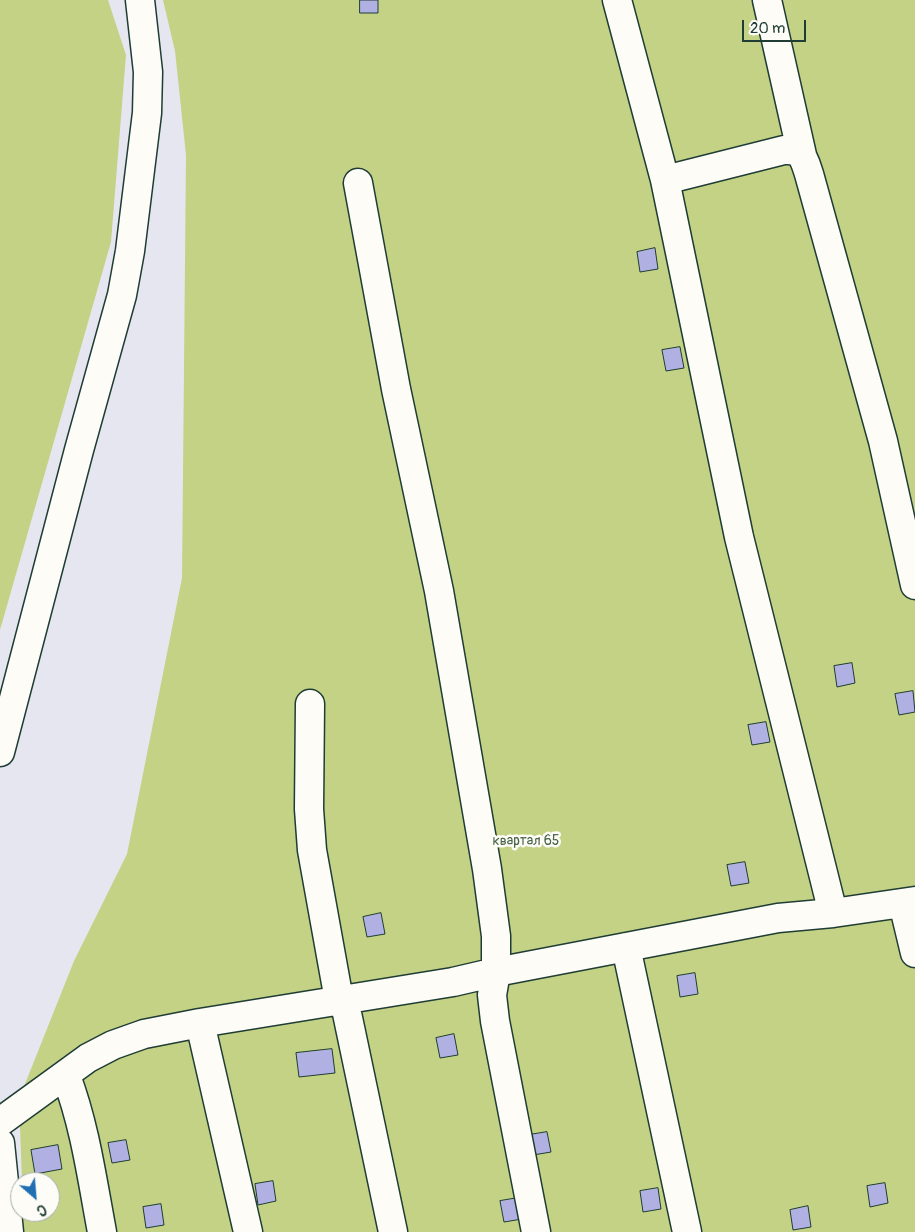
<!DOCTYPE html>
<meta charset="utf-8">
<style>
body{margin:0}
#map{position:relative;width:915px;height:1232px;overflow:hidden;background:#e6e6f1;font-family:Pangolin,sans-serif}
canvas{display:block}
.north{position:absolute;left:10px;top:1172px;width:50px;height:50px;box-sizing:border-box;background:#fdfcf7;border:1px solid #a4b0a9;border-radius:50%;rotate:153deg;font-size:14px;font-weight:700;line-height:20px;text-align:center;color:#1f3d34}
.north::after{content:'';display:block;margin:auto;width:18px;height:22px;background:#1f6fb2;clip-path:polygon(50% 0,100% 100%,50% 72%,0 100%)}
.scale{position:absolute;left:742px;top:20px;width:64px;height:22px;box-sizing:border-box;border:2px solid #1f3d34;border-top:0;padding-left:6px;font-size:15px;line-height:18px;white-space:nowrap;color:#1f3d34;-webkit-text-stroke:4px #fdfcf7;paint-order:stroke}
</style>
<div id="map">
<canvas width="915" height="1232"></canvas>
<div class="north">С</div>
<div class="scale">20 m</div>
</div>
<script>
const c = document.querySelector('canvas').getContext('2d');
c.lineJoin = 'round';
function paint(path, color) { c.fillStyle = color; c.fill(path, 'evenodd'); }
function stroke(path, color, width, dash) { c.strokeStyle = color; c.lineWidth = width; c.lineCap = dash ? 'butt' : 'round'; c.setLineDash(dash || []); c.stroke(path); }
function write(font, color, halo, rows, align = 'center') {
  c.font = font + ' Pangolin,sans-serif'; c.lineWidth = 5; c.setLineDash([]); c.textBaseline = 'middle'; c.strokeStyle = halo; c.fillStyle = color; for (const [text, x, y, turn = 0] of rows) {
    c.save(); c.translate(x, y); c.rotate((+turn || 0) * Math.PI / 180); c.textAlign = isNaN(turn) ? turn : align; if (halo) c.strokeText(text, 0, 0); c.fillText(text, 0, 0); c.restore();
  }
}
const green = new Path2D(`
 M0,0H108L126,55L111,242L0,630Z
 M163,0H915V1232H23V1212H50V1182H22L19,1099L74,961L127,854L182,578L186,155L175,51Z`);
const building = new Path2D(`
 M360,0H378V13H360Z
 M655,248L658,269L640,272L637,252Z
 M680,347L684,368L666,371L662,350Z
 M852,663L855,683L837,687L834,666Z
 M913,691L915,712L899,715L895,694Z
 M766,722L770,742L752,745L748,725Z
 M745,862L749,883L731,886L727,865Z
 M381,913L385,934L367,937L363,917Z
 M695,973L698,994L680,997L677,976Z
 M454,1034L458,1055L440,1058L436,1038Z
 M332,1049L335,1073L299,1077L296,1053Z
 M547,1132L551,1152L533,1155L529,1135Z
 M126,1140L130,1160L112,1163L108,1143Z
 M58,1145L62,1169L35,1174L31,1150Z
 M273,1181L276,1201L258,1205L255,1184Z
 M885,1183L888,1203L870,1207L867,1186Z
 M658,1188L661,1209L643,1212L640,1191Z
 M518,1198L522,1219L504,1222L500,1201Z
 M161,1204L164,1225L146,1228L143,1207Z
 M808,1206L811,1227L793,1230L790,1210Z`);
const minor = new Path2D(`
 M617,0L665,180L739,537L833,913
 M767,0L802,155
 M665,180L784,150C803,149 804,159 809,174L883,441L915,585
 M358,183L396,389L439,591L487,869L496,936V972L492,995L495,1021L536,1232
 M310,704L309,809L312,850L339,1000
 M0,752L79,450L122,295L130,251L147,113L148,72L140,0
 M903,903L915,953
 M626,947L687,1232
 M344,999L393,1232
 M200,1023L248,1232
 M66,1076C85,1126 92,1179 102,1232
 M0,1122L88,1058L113,1045L144,1034L200,1023L453,982L496,972L778,918L833,913L915,901
 M0,1143L9,1232`);
const parkNames = [
 ["квартал 65",526,841]
];
paint(green, '#c4d286');
paint(building, '#b0b1e2');
stroke(building, '#1f3d34', 1);
stroke(minor, '#1f3d34', 31);
stroke(minor, '#fdfcf7', 28);
write('14px', '#486248', '#fdfcf7', parkNames);
</script>
